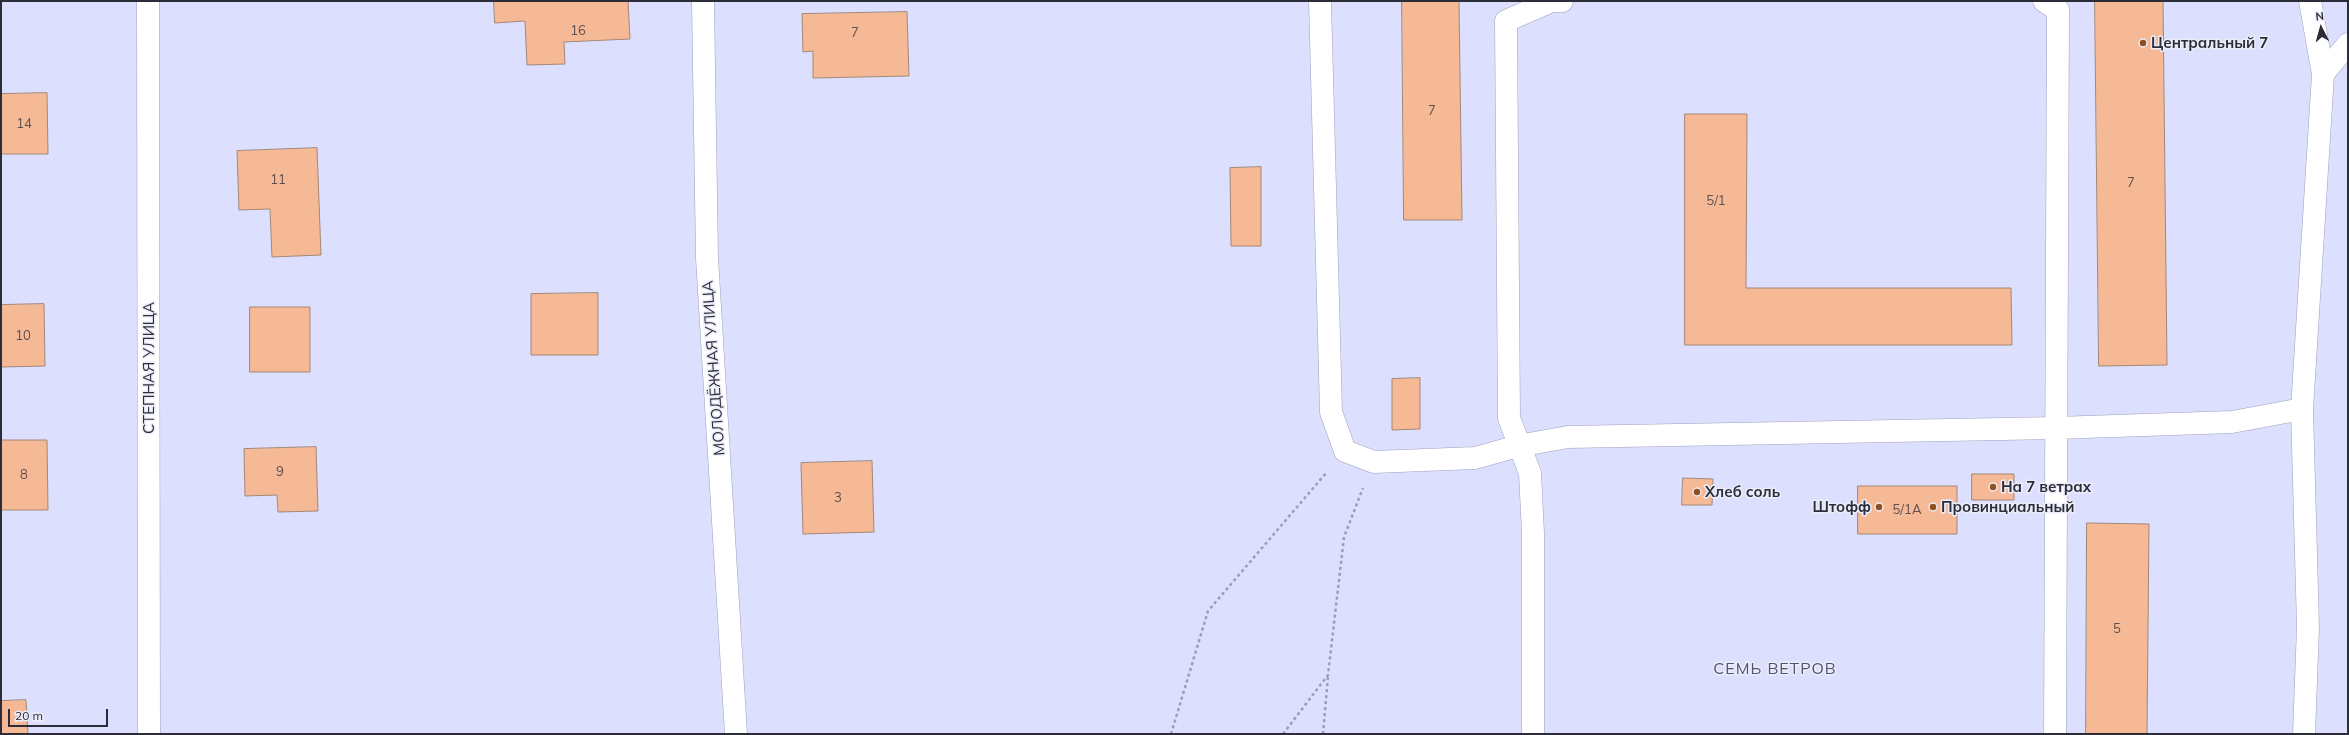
<!DOCTYPE html>
<meta charset="utf-8">
<style>
body{margin:0}
#map{position:relative;width:2349px;height:735px;overflow:hidden;background:#dcdffe;font-family:Mulish,sans-serif}
canvas{display:block}
.frame{position:absolute;inset:0;border:2px solid #2d2d39;pointer-events:none}
.north{position:absolute;left:2301px;top:8px;width:40px;height:40px;-webkit-text-stroke:3px #ecedfa;paint-order:stroke;rotate:354deg;font-size:11px;font-weight:700;line-height:16px;text-align:center;color:#2d2d39}
.north::after{content:'';display:block;margin:auto;width:14px;height:18px;background:#2d2d39;clip-path:polygon(50% 0,100% 100%,50% 72%,0 100%)}
.scale{position:absolute;left:8px;top:709px;width:100px;height:18px;box-sizing:border-box;border:2px solid #2d2d39;border-top:0;padding-left:5px;font-size:12px;line-height:14px;white-space:nowrap;color:#2d2d39;-webkit-text-stroke:3px #ecedfa;paint-order:stroke}
</style>
<div id="map">
<canvas width="2349" height="735"></canvas>
<div class="frame"></div>
<div class="north">N</div>
<div class="scale">20 m</div>
</div>
<script>
const c = document.querySelector('canvas').getContext('2d');
c.lineJoin = 'round';
function paint(path, color) { c.fillStyle = color; c.fill(path, 'evenodd'); }
function stroke(path, color, width, dash) { c.strokeStyle = color; c.lineWidth = width; c.lineCap = dash ? 'butt' : 'round'; c.setLineDash(dash || []); c.stroke(path); }
function write(font, color, halo, rows, align = 'center') {
  c.font = font + ' Mulish,sans-serif'; c.lineWidth = 3; c.setLineDash([]); c.textBaseline = 'middle'; c.strokeStyle = halo; c.fillStyle = color; for (const [text, x, y, turn = 0] of rows) {
    c.save(); c.translate(x, y); c.rotate((+turn || 0) * Math.PI / 180); c.textAlign = isNaN(turn) ? turn : align; if (halo) c.strokeText(text, 0, 0); c.fillText(text, 0, 0); c.restore();
  }
}
const building = new Path2D(`
 M494,1H628L630,39L564,42L565,64L527,65L525,21L495,23Z
 M1402,1H1459L1462,220H1404Z
 M2095,1H2163L2167,365L2099,366Z
 M907,12L909,76L813,78V51L803,52L802,14Z
 M47,93L48,154H1V94Z
 M1685,114H1747L1746,288H2011L2012,345H1685Z
 M317,148L321,255L272,257L270,209L239,210L237,151Z
 M1261,167V246H1231L1230,168Z
 M598,293V355H531V294Z
 M44,304L45,366L1,367V305Z
 M250,307H310V372H250Z
 M1420,378V429L1392,430V379Z
 M1,440H47L48,510H1Z
 M316,447L318,511L278,512L277,495L245,496L244,449Z
 M872,461L874,532L803,534L801,463Z
 M1972,474H2014V500H1972Z
 M1683,478L1713,479L1712,505H1682Z
 M1858,486H1957V534H1858Z
 M2087,523L2149,524L2147,734H2086Z
 M26,700L28,734H1V701Z`);
const path = new Path2D(`
 M1171,734L1208,611L1327,472
 M1283,734L1328,675L1344,537L1363,488
 M1323,734L1328,676`);
const minor = new Path2D(`
 M148,1L149,734
 M703,1L707,258L736,734
 M1320,1L1331,412L1345,451L1374,462L1475,458L1518,446L1568,437L2056,428L2232,422L2302,409
 M2044,1L2058,10L2055,734
 M2323,74L2348,44
 M1533,734V533L1530,473L1509,418L1506,21L1552,1H1562
 M2304,734L2308,627L2302,409L2323,74L2310,1`);
const markers = [
 [2143,43,4,"#924f1f"],
 [1993,487,4,"#924f1f"],
 [1697,492,4,"#924f1f"],
 [1879,507,4,"#924f1f"],
 [1933,507,4,"#924f1f"]
];
const numberNames = [
 ["16",578,31],
 ["7",855,33],
 ["7",1432,111],
 ["14",24,124],
 ["11",278,180],
 ["7",2131,183],
 ["5/1",1716,201],
 ["10",23,336],
 ["9",280,472],
 ["8",24,475],
 ["3",838,498],
 ["5/1А",1907,510],
 ["5",2117,629]
];
const poiNames = [
 ["Центральный 7",2151,43],
 ["На 7 ветрах",2001,487],
 ["Хлеб соль",1705,492],
 ["Штофф",1871,507,"right"],
 ["Провинциальный",1941,507]
];
const streetNames = [
 ["СТЕПНАЯ УЛИЦА",149,368,-90],
 ["МОЛОДЁЖНАЯ УЛИЦА",714,368,-94]
];
const neighbourhoodNames = [
 ["СЕМЬ ВЕТРОВ",1775,669]
];
paint(building, '#f5b995');
stroke(building, '#a48776', 1);
stroke(minor, '#9ea0be', 23);
stroke(path, '#9b9db5', 2.5, [3, 3]);
stroke(minor, '#fff', 22);
for (const [x, y, r, color] of markers) { const dot = new Path2D(); dot.arc(x, y, r, 0, 2 * Math.PI); c.fillStyle = color; c.fill(dot); stroke(dot, '#ecedfa', 1.5); }
write('13px', '#5f5050', null, numberNames);
write('bold 15px', '#2d2d39', '#ecedfa', poiNames, 'left');
write('15px', '#2d2d39', '#ecedfa', streetNames);
c.letterSpacing = '1px';
write('16px', '#52536e', '#ecedfa', neighbourhoodNames);
c.letterSpacing = '0px';
</script>
